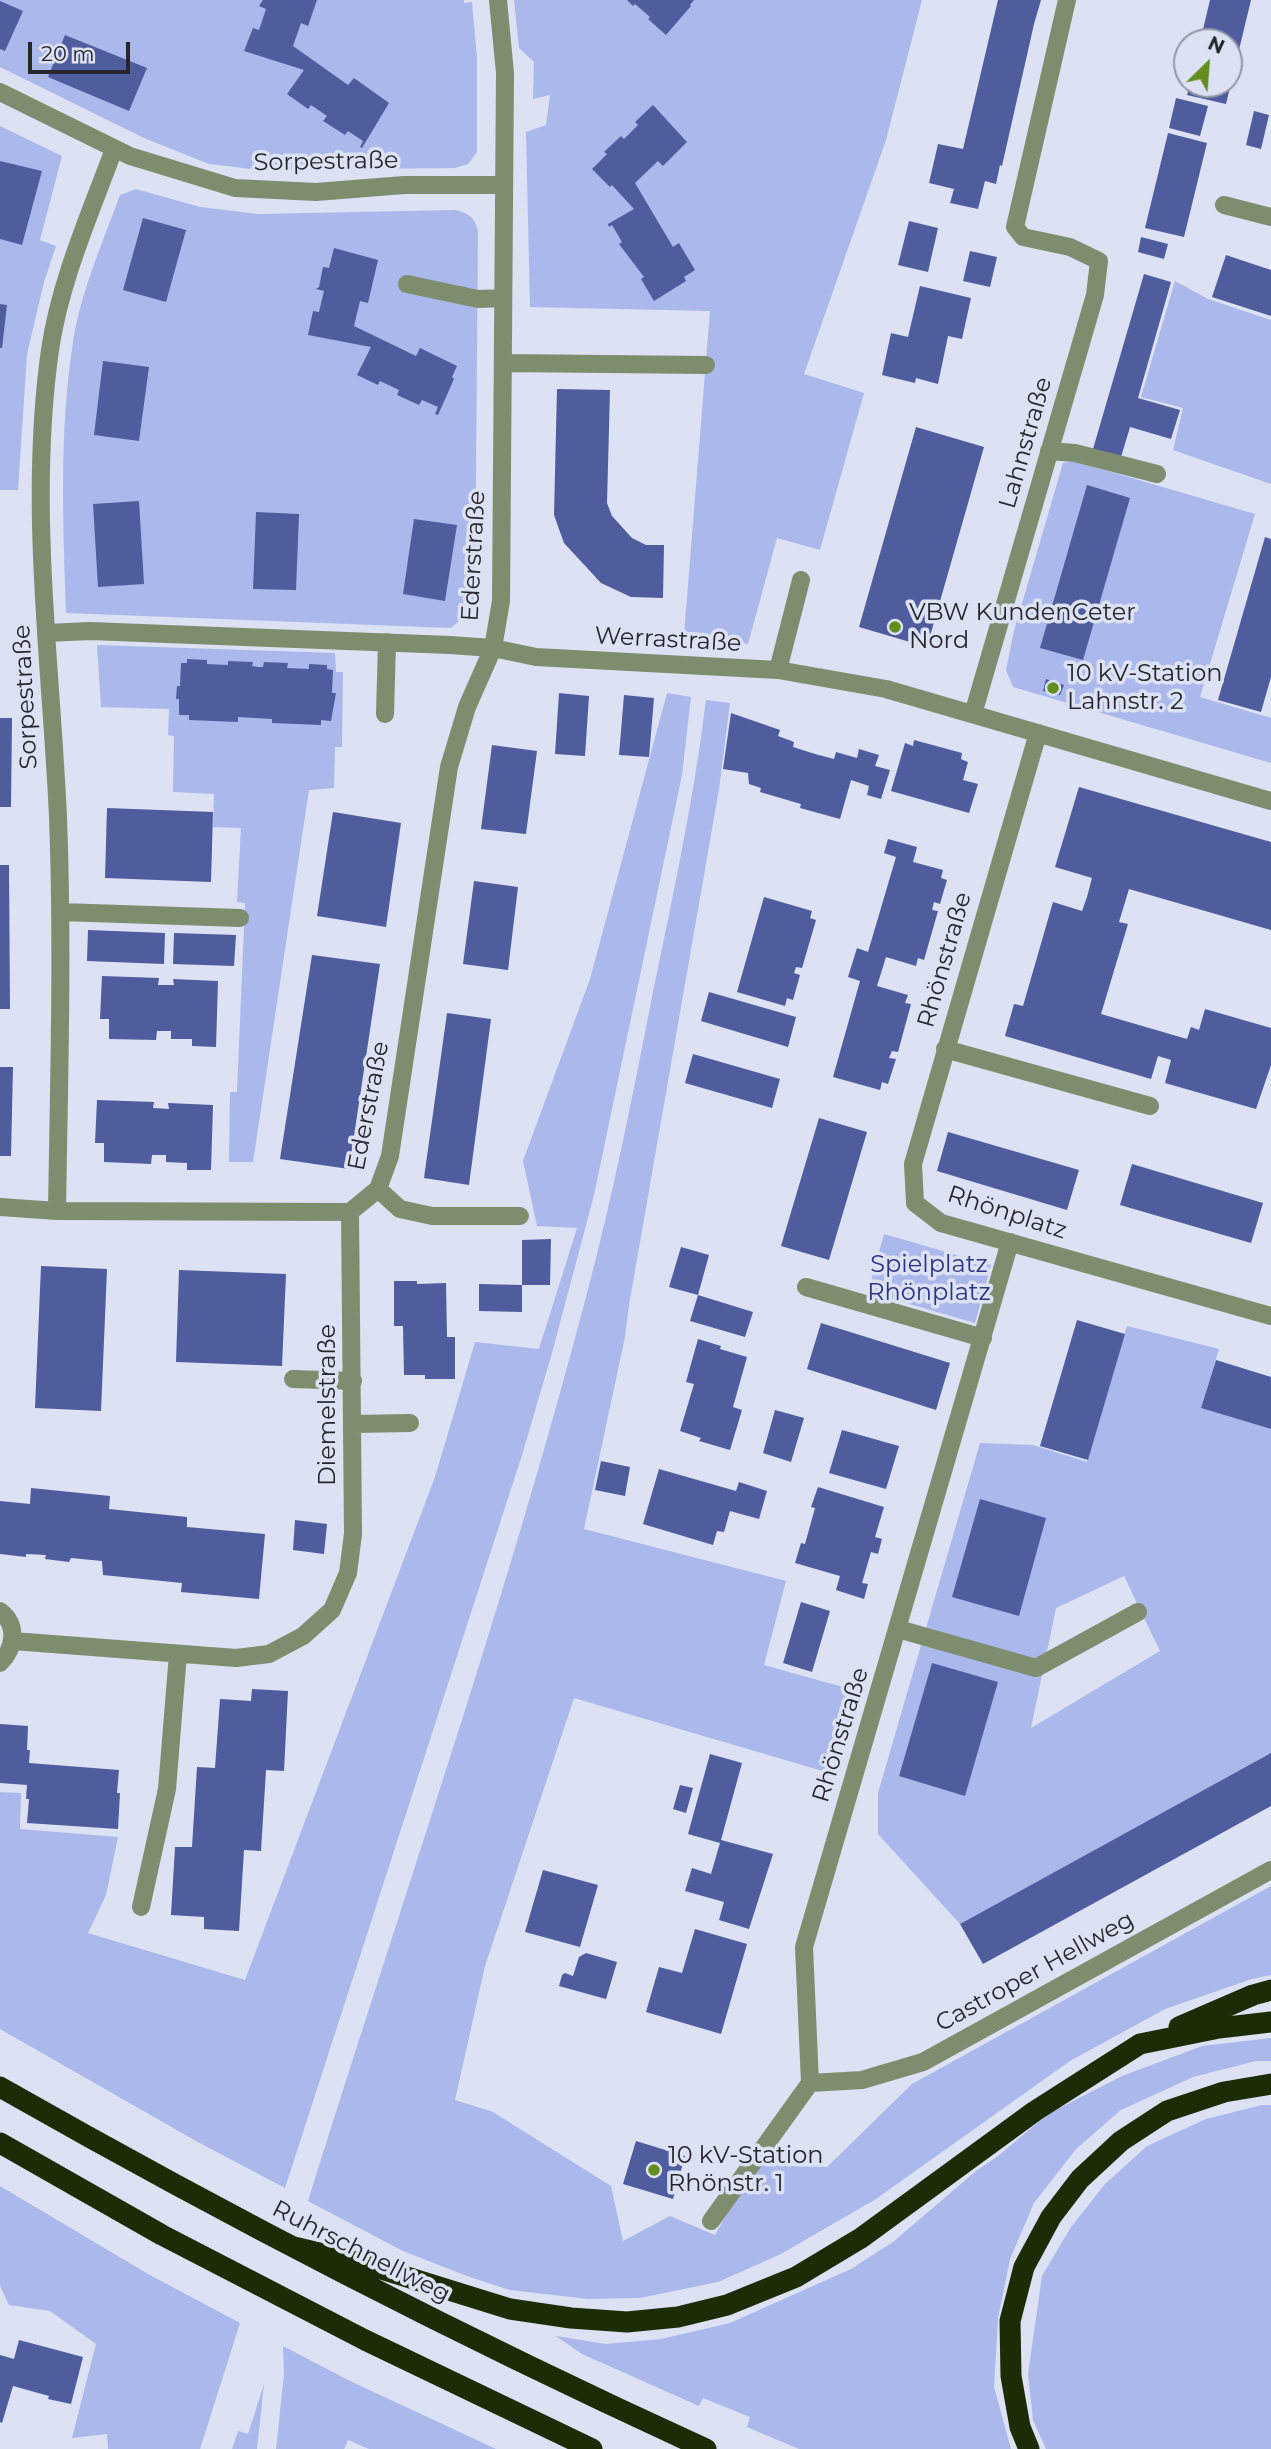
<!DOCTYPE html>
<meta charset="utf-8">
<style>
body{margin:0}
#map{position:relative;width:1271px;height:2449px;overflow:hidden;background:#dce1f3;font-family:Montserrat,sans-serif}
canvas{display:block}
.north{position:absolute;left:1173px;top:28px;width:70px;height:70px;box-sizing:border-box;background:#dce1f3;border:2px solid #9397a4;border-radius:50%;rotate:25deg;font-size:19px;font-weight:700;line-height:28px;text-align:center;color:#26272e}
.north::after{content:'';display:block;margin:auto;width:24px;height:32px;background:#638d1d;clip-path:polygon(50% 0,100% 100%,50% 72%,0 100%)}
.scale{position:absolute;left:28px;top:42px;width:102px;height:32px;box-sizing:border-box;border:4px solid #26272e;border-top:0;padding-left:9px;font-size:21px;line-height:24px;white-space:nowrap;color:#26272e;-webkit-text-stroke:5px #dce1f3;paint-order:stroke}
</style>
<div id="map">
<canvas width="1271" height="2449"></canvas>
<div class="north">N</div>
<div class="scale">20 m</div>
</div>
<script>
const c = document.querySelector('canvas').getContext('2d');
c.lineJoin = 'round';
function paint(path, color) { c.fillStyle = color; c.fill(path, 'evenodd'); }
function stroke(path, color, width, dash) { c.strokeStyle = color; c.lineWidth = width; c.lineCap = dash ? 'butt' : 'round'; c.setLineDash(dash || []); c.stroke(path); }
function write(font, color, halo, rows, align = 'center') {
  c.font = font + ' Montserrat,sans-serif'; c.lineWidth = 7; c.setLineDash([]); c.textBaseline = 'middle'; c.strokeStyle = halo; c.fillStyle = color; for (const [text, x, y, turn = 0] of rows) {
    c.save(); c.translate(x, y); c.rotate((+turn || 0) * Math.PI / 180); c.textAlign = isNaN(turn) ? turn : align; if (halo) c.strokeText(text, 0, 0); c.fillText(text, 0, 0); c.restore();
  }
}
const green = new Path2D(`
 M0,0H464V3L472,2L477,58V152L468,164L455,168L260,170L209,164L144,138L0,67Z
 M514,0H922L886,140L804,374L864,393L820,550L777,538L748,644L684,635L710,311L530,307L526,132L546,125L550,95L533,99L534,62L519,48Z
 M0,126L62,156L40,240L56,246L44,282L27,354L18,490H0Z
 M136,189L200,207L258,214L456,210C469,214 475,217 478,231L475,607L451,628L66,613C63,522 59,432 73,342C81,291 103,242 120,195Z
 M1175,281L1208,299L1271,320V484L1173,450L1183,408L1141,397Z
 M1074,461L1255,514L1200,697L1271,718V763L1013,687L1006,670L1014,631L1063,463Z
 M97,645L335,653L336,672H343L342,747H335L334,788L309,790L253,1162H229L230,1092H237L245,903L237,902L241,828L213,827L214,794L173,792L174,736L168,735L169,709L101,707Z
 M667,693L691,697L682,775L594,1195L552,1353L522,1455L285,2188L196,2141L0,2029V1792L21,1793L20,1829L118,1837L106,1895L88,1933L245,1980L435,1477L475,1342L539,1349L577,1228L537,1226L523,1161L590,979Z
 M706,700L730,703L719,789L629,1305L625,1337L584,1529L786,1581L764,1665L850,1689L826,1772L574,1698L485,1966L455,2100L493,2112L611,2186L623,2241L670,2216L715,2235L754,2165L827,2167L912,2084L1271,1886V1975L1252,1979L1165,2009L1070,2061L876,2199L781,2254L718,2282L640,2298L588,2299L510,2290L467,2276L403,2251L308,2201C402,1900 506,1602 586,1297C613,1196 633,1094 653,992C673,895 694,799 706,700Z
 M884,1234L991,1265L975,1323L868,1292Z
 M1127,1326L1219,1349L1201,1408L1271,1429V1753L960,1924L878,1834V1793L980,1443L1033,1445L1087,1462ZM1124,1576L1160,1651L1031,1728L1056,1608Z
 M1271,2038V2061H1256L1193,2077L1121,2110L1076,2149L1034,2203L1010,2259L998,2318L994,2387L1011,2449H799L747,2427L750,2417L703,2398L699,2406L582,2354L556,2336L606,2344L661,2339L730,2323L851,2269L893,2242L976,2171L998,2156L1048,2114L1122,2076L1202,2046Z
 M1262,2105H1271V2449H1046L1033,2420L1028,2374L1042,2276L1071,2227L1105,2184L1147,2146L1206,2119Z
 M0,2186L148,2274L240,2323L200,2449H108L107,2434L72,2438L96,2344L50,2311L9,2305L0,2286Z
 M283,2346L348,2380L496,2449H369L348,2440L344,2449H276L284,2374Z
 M264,2384L257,2449H232L238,2431L248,2434Z`);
const building = new Path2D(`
 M263,0H317L308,26L301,23L293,46L348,85L354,78L389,103L362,148L360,147L363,141L348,131L345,135L323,121L327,116L311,105L308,109L287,94L304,70L244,51L253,28L259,30L266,9L259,6Z
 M627,0H694L690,5L691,6L666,35L648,19L650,17L635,4L633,6Z
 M998,0H1041L1034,24L1002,166L1000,165L996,184L985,181L978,209L950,203L954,189L929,183L938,144L963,149Z
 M1210,0H1251L1226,104L1187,95L1190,84H1229V42H1200Z
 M0,1L23,11L5,51L0,49Z
 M65,35L147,68L129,111L48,77Z
 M1176,98L1208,106L1200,136L1169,128Z
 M653,105L687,142L663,166L658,161L635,183L673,247L679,243L695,270L684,277L686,281L654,301L641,279L644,277L619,244L622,242L612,225L609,227L608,224L634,209L612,185L610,187L592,169L607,154L604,152L621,136L624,139L638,125L635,122Z
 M1254,111L1269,115L1261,149L1246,145Z
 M1168,133L1207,143L1184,237L1145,228Z
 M0,161L42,171L22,245L0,239Z
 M143,218L186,230L166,302L123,290Z
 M909,221L938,228L928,272L898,265Z
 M1141,237L1168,244L1164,259L1138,252Z
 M334,248L378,260L368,303L360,301L354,326L416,356L420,348L457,366L452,377L454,379L438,415L435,414L438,407L422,400L419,405L397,395L399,390L380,381L378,385L357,375L371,347L308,335L313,311L319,312L324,291L316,289L319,287L323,267L329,268Z
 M970,251L997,257L990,287L963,281Z
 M1226,255L1271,270V316L1212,297Z
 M1144,274L1171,282L1138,398L1180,410L1171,439L1130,427L1121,457L1093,449Z
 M920,286L971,298L962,339L948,336L938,384L916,378L915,383L882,375L891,333L908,337Z
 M0,304L7,305L2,348H0Z
 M103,361L149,367L139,441L94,435Z
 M557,389L610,390L607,503L612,516L632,538L646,545H664L663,598L631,597L601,583L564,543L554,515Z
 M916,427L984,447L927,647L859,627Z
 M1087,485L1130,498L1083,660L1040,648Z
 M139,501L144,584L98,587L93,504Z
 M256,512L299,514L296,590L253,589Z
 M414,519L457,525L445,601L403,594Z
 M1265,537L1271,539V677L1261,712L1218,700Z
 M187,659L207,660V664L228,665V661L253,662L252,666L258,667H263L264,662L288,663L287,668L309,669V664L327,665V669L333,670L332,693H336L331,721L321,720V725L272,723V719L238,717V722L189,720V715H179V699H176L177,686H180L181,663H187Z
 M1046,679L1064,685L1060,695L1043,691Z
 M559,693L589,696L585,756L555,754Z
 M624,695L654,698L649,757L619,755Z
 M731,713L780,730L778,736L794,742L793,747L815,754L834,759L836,752L857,758L859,749L879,755L875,766L890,770L881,799L867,795L869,786L851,780L840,819L800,808L801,804L760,792L761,788L749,784L748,773L723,769Z
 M0,718H12L11,807H0Z
 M914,740L962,753L961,759L968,762L963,780L978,784L969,813L891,791L905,743L913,746Z
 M492,745L537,751L526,834L481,829Z
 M1079,787L1271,842V930L1129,889L1119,922L1128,924L1101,1014L1187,1039L1191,1027L1199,1030L1205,1009L1271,1028V1065L1256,1109L1165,1083L1171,1060L1158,1056L1151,1079L1005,1036L1014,1004L1023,1006L1053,902L1082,911L1087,897L1092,878L1055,867Z
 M107,808L213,812L211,882L105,878Z
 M333,812L401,823L386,927L317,916Z
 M888,839L917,847L913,862L943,870L941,878L947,880L940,904L934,902L932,910L938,911L924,960L918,958L916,966L886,957L877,986L908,995L905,1003L911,1004L898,1052L892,1051L889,1058L896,1059L888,1084L882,1082L880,1090L833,1077L860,981L848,977L857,948L868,952L896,857L884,853Z
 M0,865H9L10,1009H0Z
 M474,881L518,887L508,970L463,964Z
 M764,897L812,911L810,918L816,920L802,968L796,967L794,973L800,975L793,1000L787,998L785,1006L737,992Z
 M88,930L165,933L164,964L87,961Z
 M174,933L236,935L234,966L173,964Z
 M312,955L380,964L349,1169L280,1159Z
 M102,976L159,978L158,985H174L173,979L218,981L216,1047L192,1046V1039H171V1031H157L156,1040L109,1039V1019H100Z
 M709,992L796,1017L788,1047L701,1021Z
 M447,1013L491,1019L469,1185L424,1178Z
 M693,1054L780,1079L772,1108L685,1083Z
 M0,1067H13L11,1156H0Z
 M97,1100L154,1102L153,1108L169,1109L168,1103L213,1105L211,1170H187V1163L166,1162V1155H152L151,1164L104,1162V1143H95Z
 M819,1118L867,1132L829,1260L781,1246Z
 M948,1132L1079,1170L1067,1210L937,1171Z
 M1132,1164L1263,1203L1251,1243L1120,1205Z
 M551,1239L550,1285H522V1240Z
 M681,1247L709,1255L698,1295L669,1287Z
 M41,1266L107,1269L101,1411L35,1408Z
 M179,1270L286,1274L282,1366L176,1362Z
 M394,1281H417V1284L446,1283L447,1337H455V1379H425V1375H404L403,1326H394Z
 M479,1284L522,1285V1312L479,1311Z
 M698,1295L753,1312L745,1337L690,1321Z
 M1077,1320L1125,1334L1088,1460L1040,1446Z
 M821,1323L950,1363L936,1410L807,1369Z
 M698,1339L721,1346L720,1349L747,1357L733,1407L742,1410L730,1450L699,1441L701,1438L680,1431L694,1384L686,1382Z
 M1216,1360L1271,1377V1429L1201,1408Z
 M775,1410L804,1418L791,1462L763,1453Z
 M842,1430L899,1446L886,1489L829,1473Z
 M601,1461L630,1467L625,1496L595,1490Z
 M659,1469L736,1491L739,1482L767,1491L759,1519L730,1511L724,1532L717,1531L713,1545L643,1524Z
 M818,1487L884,1507L875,1537L882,1539L878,1554L871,1552L862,1583L868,1584L864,1599L836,1590L840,1576L795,1563L801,1543L805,1544L815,1508L811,1507Z
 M31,1488L110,1496L109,1509L187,1517V1527L265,1534L259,1599L181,1592L182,1583L103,1575L102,1561L71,1558L69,1562L45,1559L46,1555L26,1554V1557L0,1554V1501L30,1504Z
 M980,1499L1046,1518L1019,1616L952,1597Z
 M295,1520L327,1524L324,1554L293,1550Z
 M801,1602L830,1611L812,1672L783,1663Z
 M932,1663L998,1682L965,1796L899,1776Z
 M252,1689L288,1691L284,1771L266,1770L261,1851L244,1850L239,1931L204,1929V1917L171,1915L175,1847H192L197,1767L215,1768L220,1699L251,1701Z
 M0,1724L28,1726L27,1750H30L29,1763L119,1770L117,1793H120L118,1829L27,1823L29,1799H26L27,1785L0,1783Z
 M1271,1753V1806L983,1964L960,1924Z
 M710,1754L742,1763L721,1840L773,1854L749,1929L719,1920L724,1902L685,1891L692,1868L711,1874L720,1843L688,1834Z
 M680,1785L693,1788L686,1813L673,1809Z
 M543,1870L598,1885L580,1947L525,1932Z
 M695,1929L747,1944L721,2034L646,2012L659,1967L682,1973Z
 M586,1953L617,1962L606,1999L559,1986L562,1975L565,1973L573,1976L579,1957Z
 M636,2141L685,2156L673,2199L623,2184Z
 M19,2340L83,2357L71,2404L48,2399L49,2396L13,2386L2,2423L0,2422V2355L14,2359Z`);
const minor = new Path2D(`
 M0,92L130,156L235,188L316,192L404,185H504
 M1224,205L1271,217
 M407,284L478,299L503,298
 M504,363L706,365
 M1049,451L1075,453L1157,474
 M47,633L90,631L450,645L493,648L536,657L778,670L886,689L1271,801
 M778,670L801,580
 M385,714L387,642
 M973,714L1095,295L1099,261L1070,247L1023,237L1015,227L1067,0
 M1038,733L913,1164L915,1203L941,1223L1271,1316
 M61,912L240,918
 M945,1049L1150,1106
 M378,1189L400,1209L432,1216H520
 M0,1207L57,1211L350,1212
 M57,1211C59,1080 63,948 58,817C51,662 28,505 50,350C60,281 90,214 114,149
 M350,1212L378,1189L390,1156L449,767L467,707L493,648L501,601L505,73L498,0
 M806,1287L983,1338
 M293,1379L353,1381
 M353,1424L410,1423
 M0,1611C18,1625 15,1648 0,1663
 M898,1629L1036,1668L1138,1612
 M13,1641L236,1658L269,1654L303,1636L332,1610L348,1573L353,1534L350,1212
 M141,1907L167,1789L178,1654
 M810,2083L862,2080L923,2062L1271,1870
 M711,2221L810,2083L804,1947L1010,1242`);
const highway = new Path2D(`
 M1179,2027L1253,1995L1271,1990
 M0,2087C230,2218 465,2339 706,2449
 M0,2143L162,2235L365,2340L592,2449
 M294,2247L365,2264L510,2309L571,2318L627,2322L678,2317L727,2305L796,2277L861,2238L1035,2111L1140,2044L1219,2028L1271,2022
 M1029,2449L1020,2427L1011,2376L1010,2321L1024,2267L1051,2217L1080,2179L1121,2141L1167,2111L1224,2092L1271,2084`);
const markers = [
 [895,627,7,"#638d1d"],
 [1053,688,7,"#638d1d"],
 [654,2170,7,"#638d1d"]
];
const streetNames = [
 ["Sorpestraße",326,162,-1],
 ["Lahnstraße",1026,443,-74],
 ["Ederstraße",474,556,-87],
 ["Werrastraße",668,640,3],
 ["Sorpestraße",26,697,-93],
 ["Rhönstraße",945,960,-74],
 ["Ederstraße",369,1106,-79],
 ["Rhönplatz",1007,1213,18],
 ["Diemelstraße",328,1405,-90],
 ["Rhönstraße",841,1735,-73],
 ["Castroper Hellweg",1035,1972,-29],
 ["Ruhrschnellweg",361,2252,27]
];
const poiNames = [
 ["VBW KundenCeter",909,613],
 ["Nord",909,641],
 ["10 kV-Station",1067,674],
 ["Lahnstr. 2",1067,702],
 ["10 kV-Station",668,2156],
 ["Rhönstr. 1",668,2184]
];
const parkNames = [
 ["Spielplatz",929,1265],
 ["Rhönplatz",929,1293]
];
paint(green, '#abb8eb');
paint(building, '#4f5c9e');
stroke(minor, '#7e8d6e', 18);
stroke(highway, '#1c2c05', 21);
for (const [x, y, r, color] of markers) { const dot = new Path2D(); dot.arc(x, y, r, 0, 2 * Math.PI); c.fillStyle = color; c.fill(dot); stroke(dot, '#dce1f3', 2.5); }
write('24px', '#26272e', '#dce1f3', streetNames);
write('24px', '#26272e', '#dce1f3', poiNames, 'left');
write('24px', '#2d3487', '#dce1f3', parkNames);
</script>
